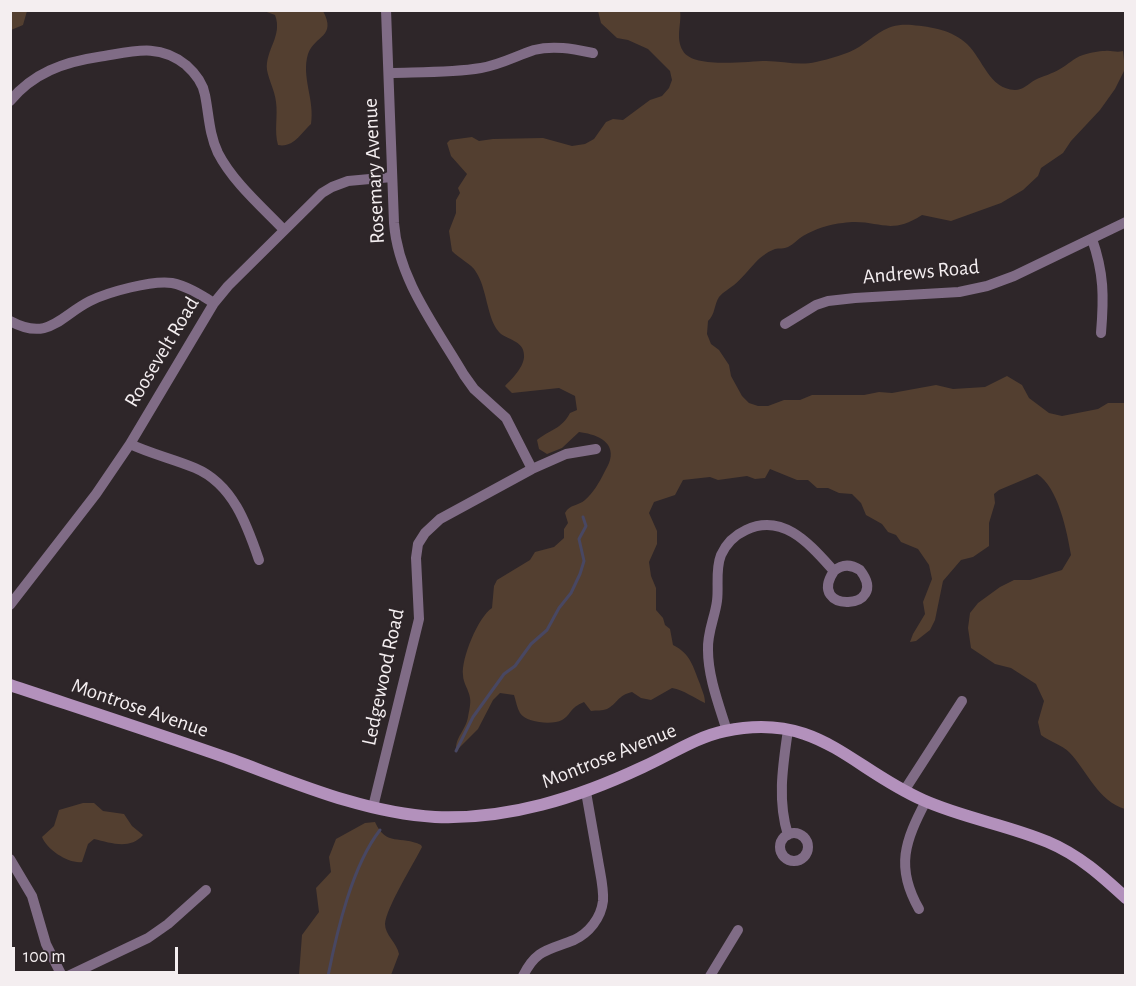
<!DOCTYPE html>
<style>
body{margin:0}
#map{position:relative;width:1136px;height:986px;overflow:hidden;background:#2e2629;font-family:"Alegreya Sans",sans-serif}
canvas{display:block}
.frame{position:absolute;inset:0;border:12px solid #f4eef0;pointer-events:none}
.scale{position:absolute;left:12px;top:947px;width:166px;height:27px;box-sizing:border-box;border:3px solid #f4eef0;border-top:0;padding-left:8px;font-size:18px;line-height:21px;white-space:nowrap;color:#f4eef0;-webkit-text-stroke:4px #2e2629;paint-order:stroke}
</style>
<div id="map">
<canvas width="1136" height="986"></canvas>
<div class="frame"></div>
<div class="scale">100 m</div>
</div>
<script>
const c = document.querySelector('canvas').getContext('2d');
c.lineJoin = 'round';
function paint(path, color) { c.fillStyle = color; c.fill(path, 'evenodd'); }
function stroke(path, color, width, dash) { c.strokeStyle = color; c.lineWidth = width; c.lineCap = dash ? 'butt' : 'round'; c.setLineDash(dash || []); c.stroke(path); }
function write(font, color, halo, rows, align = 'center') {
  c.font = font + ' "Alegreya Sans",sans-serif'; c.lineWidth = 4.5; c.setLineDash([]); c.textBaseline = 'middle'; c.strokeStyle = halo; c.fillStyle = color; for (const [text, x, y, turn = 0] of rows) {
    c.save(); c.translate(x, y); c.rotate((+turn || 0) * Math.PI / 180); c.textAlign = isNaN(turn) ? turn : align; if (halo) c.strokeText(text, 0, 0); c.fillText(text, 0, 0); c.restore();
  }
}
const green = new Path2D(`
 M10,11H27L23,25L11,30Z
 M264,11H323C337,37 315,35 308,54C301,77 315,100 311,124C301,133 294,148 278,145C274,131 278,116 276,102C275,91 269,81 267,70C265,50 283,36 275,15Z
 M598,11H680C682,23 675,38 683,51C693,69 748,61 766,61C783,61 799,66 816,62C829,59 848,54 859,47C879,34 886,23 912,25C932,27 952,30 967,44C983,59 989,89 1015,90C1023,90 1028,84 1035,80C1043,76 1052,74 1060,69C1068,65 1073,58 1083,55C1089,53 1099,51 1105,51C1111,50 1116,53 1123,51L1125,69L1115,89L1100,110L1071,141L1063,153L1041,168L1038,176L1023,190L1001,203L951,221L922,215C888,237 878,218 843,223C830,224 815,229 803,236C798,239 794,244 788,247C784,249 779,248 775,249C756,256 749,273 734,285C729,289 723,292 719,297C714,305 715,315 708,321L707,334L711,344L719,350L729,365L731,376L742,396L749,403L758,406H768L784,400H800L812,395H864L879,392L892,393L936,385L953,389L985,387L1007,376L1022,385L1029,398L1049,413L1062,416L1098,409L1108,403H1125V809C1098,801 1088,772 1069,752C1062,745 1049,741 1041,735L1038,722L1044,701L1036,684L1011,668L995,664L971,648L968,628L970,613L978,603L1000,587L1014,580H1030L1062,570L1071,555C1067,531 1058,487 1037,474L999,490L994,494L995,503L989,523V546L973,557L961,560L943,581L935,620L930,630L916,641L910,642L913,634L925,614L923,602L932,579L929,565L918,549L901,542L896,535L888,532L882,524L866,515L861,503L852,494L839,493L828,488H817L808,480H797L770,469L765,478L755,479L747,476L718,480L710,477L683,480L675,495L654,502L649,513L657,531V544L649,562L651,576L656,588V610L663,618L665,625L670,629L673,645C691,654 693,667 700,684C702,691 705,695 705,703C694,698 684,690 672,688L651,700L641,698L632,692C618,695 617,704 607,709C602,711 597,710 591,711L584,702C569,708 572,714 562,720C553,725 526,723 520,713C517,708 516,701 514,695L500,693L493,700L478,729L456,751C455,737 466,730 468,717C469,711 471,704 470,698C469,690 463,683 463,675C461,659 478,617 492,608L494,586L497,580L530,560L535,552L554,547L564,538V529L568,523L565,513C570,504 578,506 585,500C593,493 599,483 604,473C606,469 609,464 610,460C615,440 594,434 579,432L562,448L547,454L539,449L537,440C549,430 562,429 570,413L577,410L575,396L559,388L512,393L505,386C512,379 525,366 524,355C524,340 506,340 499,332C487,319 487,288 476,272C472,264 458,258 452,251L449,231L456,213V200L460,193L458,188L467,174L451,156L447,143L450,140L472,137L479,141L493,139L543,138L572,146L585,144L594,139L606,122L613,119L623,120L650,100L662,96L669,88L672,80L670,71L648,49L628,40L617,38L601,23Z
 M83,803H94L103,811L124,814L132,826L143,835C130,850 111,843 94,839L88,844L82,862C69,864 47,850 42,837L54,826L59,810Z
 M375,822C386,847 401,835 421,845L422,847C414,863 386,908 385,924C385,935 397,943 399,954L391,975H299L302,935L319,912L316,888L331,872L329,857L336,839L365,823Z`);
const stream = new Path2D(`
 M456,751L473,717L504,674L515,666L531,644L547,630L559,608L571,593L580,574L584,561L579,539L586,526L583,517
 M328,976C337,931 352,866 380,830`);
const minor = new Path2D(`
 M386,10L394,223C398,279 436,327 464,375L474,389L506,418L532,469
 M389,73C419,72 451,73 481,68C500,65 516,56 534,50C554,45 573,49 593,53
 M10,101C33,73 64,62 98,57C131,52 158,42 186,65C195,73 203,83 205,95C209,115 209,134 218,153C233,182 261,206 284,230
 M1092,239C1104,273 1104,297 1101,333
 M10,321C49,342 60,316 90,301C108,292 152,280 172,283C187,286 201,295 214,303
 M785,324L816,305L828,301L855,298L959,292L987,286L1014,276L1126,222
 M130,444C151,454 174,459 195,468C233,484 247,525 259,560
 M10,605L96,494L130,444L214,303L228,286L322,193L332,187L348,181L392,177
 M727,731C719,705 708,677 708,650C707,633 715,617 717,601C719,586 715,570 721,555C726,544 735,535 746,530C784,512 811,546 834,571C805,614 892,611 860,570C851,564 842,564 834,571
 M904,791L962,701
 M373,807L419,619L416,558L418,544L425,533L440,519L532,469L566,454L596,449
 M780 847a14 14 0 1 1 28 0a14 14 0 1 1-28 0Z
 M788,835C777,800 783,765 788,730
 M10,859L32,896L46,944L62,976
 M919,909C895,867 905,841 926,801
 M68,976L148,938L168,924L206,890
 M523,976C536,949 549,950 574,940C589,933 601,918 603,901C604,888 600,873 598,860C594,837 590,815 586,792
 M710,976L738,930`);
const secondary = new Path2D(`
 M10,685C85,710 159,734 233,760C298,784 365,813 435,817C508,820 577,798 643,767C670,755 696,737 725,731C818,711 850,768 923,800C963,818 1008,825 1048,842C1079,855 1102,876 1126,898`);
const streetNames = [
 ["Rosemary Avenue",374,171,-93],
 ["Andrews Road",921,272,-5],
 ["Roosevelt Road",162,352,-59],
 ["Ledgewood Road",383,677,-78],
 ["Montrose Avenue",140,708,19],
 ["Montrose Avenue",609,756,-22]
];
paint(green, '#533f30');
stroke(stream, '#484762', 3);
stroke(minor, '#806c86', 10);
stroke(secondary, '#b391bc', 12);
write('21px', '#f4eef0', '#2e2629', streetNames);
</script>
